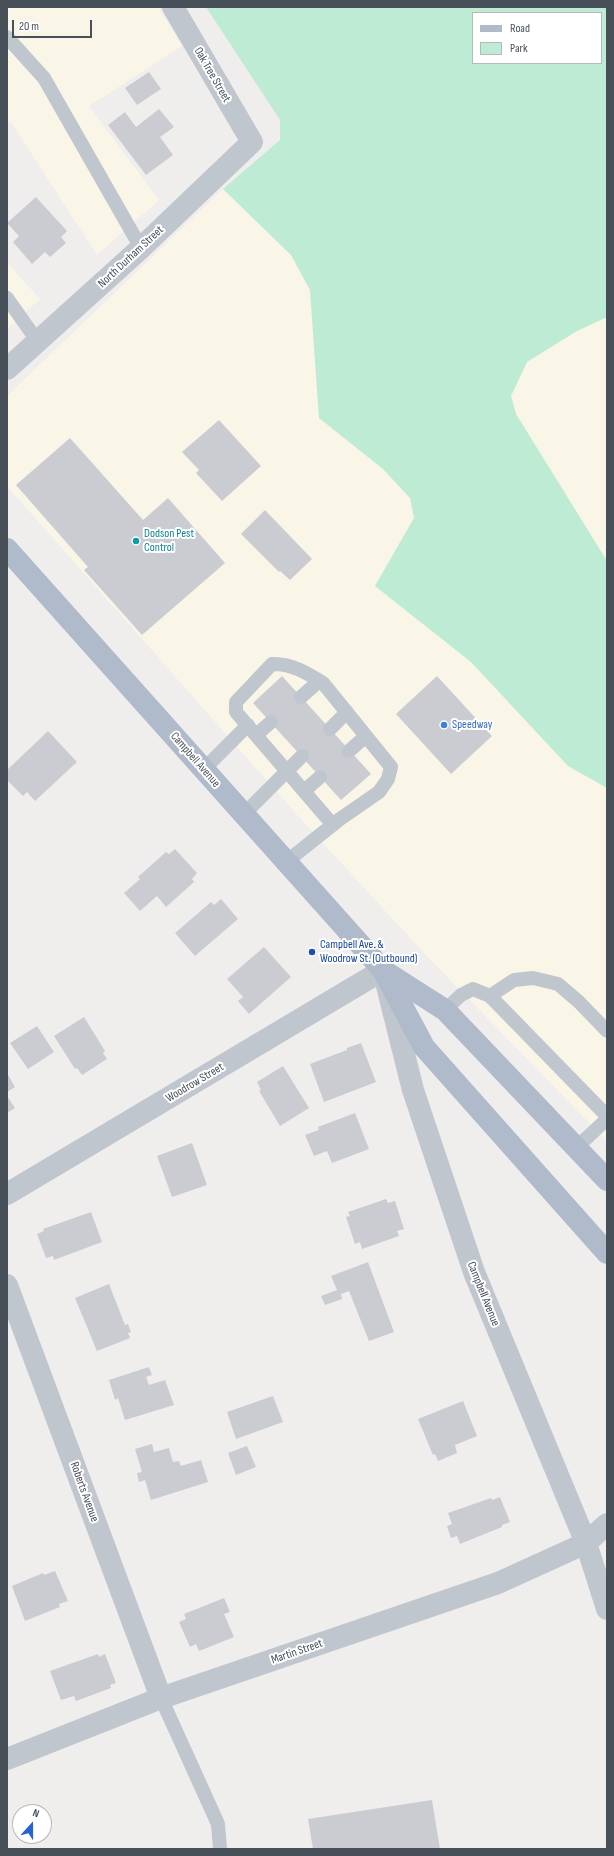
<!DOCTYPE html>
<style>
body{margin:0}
#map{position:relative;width:614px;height:1856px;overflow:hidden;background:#f0eded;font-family:"Sofia Sans Condensed",sans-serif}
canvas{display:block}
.frame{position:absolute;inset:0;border:8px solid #474f59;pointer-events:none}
.legend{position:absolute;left:472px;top:12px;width:130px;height:52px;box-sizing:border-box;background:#fff;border:1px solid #b5b9bd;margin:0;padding:5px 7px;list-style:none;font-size:12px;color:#474f59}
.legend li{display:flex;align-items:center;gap:8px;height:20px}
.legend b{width:20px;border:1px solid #b5b9bd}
.north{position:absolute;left:12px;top:1804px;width:40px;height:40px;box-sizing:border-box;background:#fff;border:1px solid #b5b9bd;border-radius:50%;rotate:21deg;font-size:11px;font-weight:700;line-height:16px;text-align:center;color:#474f59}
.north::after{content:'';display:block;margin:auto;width:14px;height:18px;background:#2664d1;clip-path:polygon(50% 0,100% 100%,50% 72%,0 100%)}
.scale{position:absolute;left:12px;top:20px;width:80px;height:18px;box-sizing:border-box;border:2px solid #474f59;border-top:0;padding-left:5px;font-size:12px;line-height:14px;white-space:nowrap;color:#474f59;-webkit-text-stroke:3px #fff;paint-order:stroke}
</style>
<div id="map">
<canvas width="614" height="1856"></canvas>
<div class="frame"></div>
<ul class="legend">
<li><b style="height:5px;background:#afbaca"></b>Road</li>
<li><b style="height:11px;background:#beebd3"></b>Park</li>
</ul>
<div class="north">N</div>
<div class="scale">20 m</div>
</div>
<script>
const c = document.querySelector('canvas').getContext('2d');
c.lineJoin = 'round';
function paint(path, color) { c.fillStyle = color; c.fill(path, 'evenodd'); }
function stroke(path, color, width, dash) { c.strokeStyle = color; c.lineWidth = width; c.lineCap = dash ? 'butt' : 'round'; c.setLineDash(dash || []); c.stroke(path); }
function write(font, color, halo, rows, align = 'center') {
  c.font = font + ' "Sofia Sans Condensed",sans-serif'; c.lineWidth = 4; c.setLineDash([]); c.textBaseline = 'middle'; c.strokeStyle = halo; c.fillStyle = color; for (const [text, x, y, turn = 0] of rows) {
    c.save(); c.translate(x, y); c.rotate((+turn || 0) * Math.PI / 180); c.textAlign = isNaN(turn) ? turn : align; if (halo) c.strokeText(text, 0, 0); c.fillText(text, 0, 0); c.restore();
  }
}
const commercial = new Path2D(`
 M7,7H158L182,46L89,106L159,200L97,255L11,122L7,125Z
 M223,189L291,255L310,290L319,418L383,469L410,498L414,518L375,586L471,662L568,766L607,788V1141L427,956L308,827L7,486V396Z
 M7,263L40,299L7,329Z
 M607,317V561L516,414L511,396L527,362L577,331Z`);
const green = new Path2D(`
 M206,7H607V317L577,331L527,362L511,396L516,414L607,561V788L568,766L471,662L375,586L414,518L410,498L383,469L319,418L310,290L291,255L223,189L280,140V120ZM473,13H601V63H473Z`);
const building = new Path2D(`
 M149,72L161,89L137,105L125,88Z
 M159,109L174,127L160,137L173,155L146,175L108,125L125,112L136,127Z
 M36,197L67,231L61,237L66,243L50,257L45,252L32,264L13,242L19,236L7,223Z
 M219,420L261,466L222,501L196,473L199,470L182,452Z
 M70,438L143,520L168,498L225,563L142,635L84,570L88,567L16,485Z
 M265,510L312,559L290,580L280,571L279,572L241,534Z
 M282,676L371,774L341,800L253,703Z
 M437,676L492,736L451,774L396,714Z
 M48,731L77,762L35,801L27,792L23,796L7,780V770Z
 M175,849L197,873L192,879L194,882L166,907L157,896L140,911L124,893L140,879L138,877L166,852L169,854Z
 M221,899L238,919L195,956L175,933L211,902L214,905Z
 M264,947L291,977L249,1014L238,1001L243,997L227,979Z
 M84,1017L105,1051L103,1053L107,1059L82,1075L77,1068L75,1069L54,1036Z
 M37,1026L54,1052L28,1069L10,1043Z
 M361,1043L376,1082L324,1102L310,1064L347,1050V1048Z
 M283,1066L309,1108L280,1126L259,1091L261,1090L257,1082Z
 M7,1073L15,1087L7,1092Z
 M7,1096L15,1108L7,1113Z
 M355,1113L369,1149L332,1163L327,1151L314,1156L305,1135L319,1130L318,1127Z
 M192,1143L207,1185L172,1197L157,1156Z
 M386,1199L388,1203L395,1201L404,1229L397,1231L399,1236L362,1249L360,1242L355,1244L346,1217L350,1216L348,1212Z
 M91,1212L102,1242L54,1260L53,1256L46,1258L37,1234L44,1231L43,1229Z
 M368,1262L394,1332L369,1341L349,1291L341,1294L342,1299L325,1305L321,1296L337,1290L331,1276Z
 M109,1284L125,1325L128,1324L131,1332L128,1333L130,1338L97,1351L75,1298Z
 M149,1367L152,1375L146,1377L149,1385L165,1380L174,1405L125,1420L118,1398L115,1400L109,1380Z
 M273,1396L283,1422L236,1439L227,1412Z
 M463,1401L477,1436L455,1445L457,1453L438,1461L435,1454L433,1455L418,1419Z
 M152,1444L154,1452L169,1448L173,1462L179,1461L181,1466L201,1460L208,1482L151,1500L145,1480L139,1482L137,1473L142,1472L135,1449Z
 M247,1446L256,1467L236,1475L228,1453Z
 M500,1497L510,1522L502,1525V1527L460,1544L457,1536L451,1538L447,1526L452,1524L448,1513L491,1498L492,1500Z
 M55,1571L68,1601L59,1604L60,1607L25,1621L12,1586L43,1573L44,1575Z
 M224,1598L230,1612L224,1614L234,1637L199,1651L196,1644L190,1647L179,1622L186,1619L184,1614Z
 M98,1654L99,1657L105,1654L116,1683L110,1685L111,1688L76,1701L74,1696L61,1700L50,1671Z
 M432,1800L440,1849H313L308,1819Z`);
const service = new Path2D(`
 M7,37L44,78L141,248
 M7,298L38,342
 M301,697L319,681
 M330,729L347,712
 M256,735L271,722
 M349,751L366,736
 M203,770L248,725
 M304,791L320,777
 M243,815L302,756
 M286,862L340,819L379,792L388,779L391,767L323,683C307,673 291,663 272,664L236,702V712L333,825
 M490,996L514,980L533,978L558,984L579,1002L607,1031
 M445,1010L461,995L473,989L490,996L607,1116
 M576,1148L607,1119
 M161,1698L218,1824L220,1849`);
const minor = new Path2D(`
 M7,369L141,248L252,142L173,7
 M7,1194L383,970L413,1090L474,1272L586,1543L607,1609
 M7,1285L161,1698`);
const tertiary = new Path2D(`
 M7,1759L161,1698L498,1583L586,1543L607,1524`);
const primary = new Path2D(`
 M7,549L383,970L424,1047L607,1253
 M384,971L445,1010L607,1180`);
const markers = [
 [136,541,4,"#0f9aa8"],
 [444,725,4,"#3f7fe0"],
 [312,952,4,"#1a4fb4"]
];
const streetNames = [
 ["Oak Tree Street",212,75,60],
 ["North Durham Street",131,257,-43],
 ["Campbell Avenue",195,760,49],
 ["Woodrow Street",195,1083,-31],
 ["Campbell Avenue",483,1294,68],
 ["Roberts Avenue",84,1492,70],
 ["Martin Street",297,1652,-19]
];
const cultureNames = [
 ["Dodson Pest",144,534],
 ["Control",144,548]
];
const shopNames = [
 ["Speedway",452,725]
];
const transitNames = [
 ["Campbell Ave. &",320,945],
 ["Woodrow St. (Outbound)",320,959]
];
paint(commercial, '#faf6e7');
paint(green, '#beebd3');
paint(building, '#caccd2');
stroke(service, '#bfc6ce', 14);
stroke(minor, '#bfc6ce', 22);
stroke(tertiary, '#bfc6ce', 22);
stroke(primary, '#afbaca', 22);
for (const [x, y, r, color] of markers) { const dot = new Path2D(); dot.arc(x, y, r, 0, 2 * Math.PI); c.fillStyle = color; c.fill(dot); stroke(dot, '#fff', 1.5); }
write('12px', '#474f59', '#fff', streetNames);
write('12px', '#0d838f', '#fff', cultureNames, 'left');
write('12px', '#366cbe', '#fff', shopNames, 'left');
write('12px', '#164399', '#fff', transitNames, 'left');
</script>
